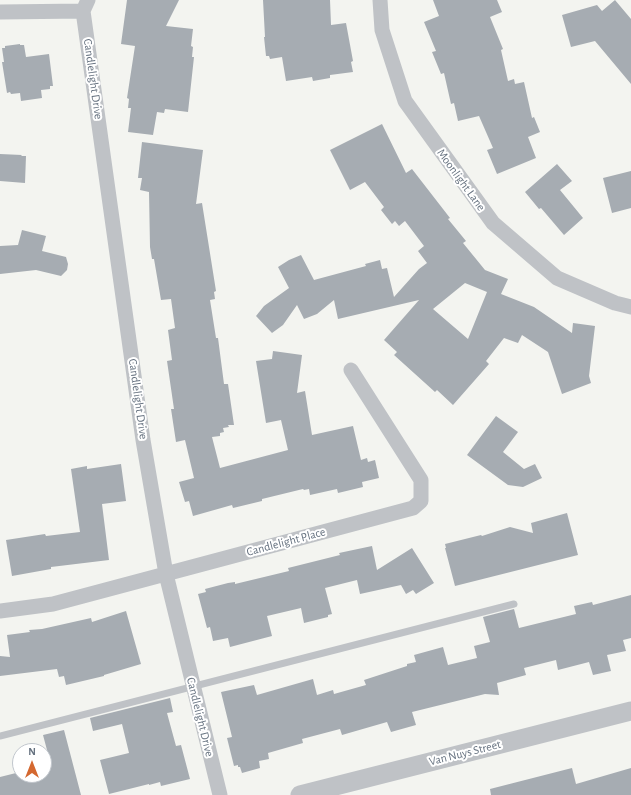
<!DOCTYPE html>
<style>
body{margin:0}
#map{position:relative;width:631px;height:795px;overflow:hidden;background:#f3f4f0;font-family:"Alegreya Sans",sans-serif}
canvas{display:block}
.north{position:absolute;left:12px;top:743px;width:40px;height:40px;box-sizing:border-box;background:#fff;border:1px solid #c1c6cc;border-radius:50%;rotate:0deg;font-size:11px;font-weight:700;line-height:16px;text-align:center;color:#65717f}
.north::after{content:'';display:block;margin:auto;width:14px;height:18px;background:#d46830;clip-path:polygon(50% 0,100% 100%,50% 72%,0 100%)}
</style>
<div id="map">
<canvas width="631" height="795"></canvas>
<div class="north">N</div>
</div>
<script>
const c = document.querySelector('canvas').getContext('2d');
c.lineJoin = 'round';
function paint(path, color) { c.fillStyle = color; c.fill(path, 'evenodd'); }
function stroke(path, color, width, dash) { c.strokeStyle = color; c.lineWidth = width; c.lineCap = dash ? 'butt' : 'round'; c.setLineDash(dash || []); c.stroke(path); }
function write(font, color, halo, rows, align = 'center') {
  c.font = font + ' "Alegreya Sans",sans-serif'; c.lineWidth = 4; c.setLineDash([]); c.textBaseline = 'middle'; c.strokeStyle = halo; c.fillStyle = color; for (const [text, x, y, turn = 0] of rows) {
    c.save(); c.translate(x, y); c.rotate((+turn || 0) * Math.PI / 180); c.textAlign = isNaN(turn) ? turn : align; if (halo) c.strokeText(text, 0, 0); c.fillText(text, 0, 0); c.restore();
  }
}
const building = new Path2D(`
 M127,0H179L166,26L193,29L191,46L193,47L192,57H194L188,112L165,109L164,113L157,112L153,135L128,132L131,108H128L129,99L127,98L135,46L121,44Z
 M263,0H330L331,25L346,23L353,61L351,62L353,72L330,75V78L313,81L312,77L286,81L282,57L270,59L269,56H266L264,37H265Z
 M433,0H497L502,12L490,17L503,49L501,50L508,81L514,79L515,84L524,82L532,118L534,117L540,132L528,137L536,158L497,174L487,150L493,148L479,116L458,121L454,103L451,104L444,73L441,74L432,52L436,51L424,22L439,16Z
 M615,0L631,19V84L595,41L571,47L562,15L597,5L602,11Z
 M20,44V45H24L26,57L49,54L53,86H50V89L41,90L42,98L21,101L20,93L11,94L10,92L7,93L2,62H4L2,48H5V46Z
 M382,124L406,173L412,169L450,218L448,219L466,241L463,243L485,270L508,279L501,294L534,307L572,333L573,323L595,326L589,376L591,383L562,394L548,352L522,335L518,343L504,338L486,361L489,364L453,405L437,390L435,392L394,355L397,352L384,340L419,300L338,319L334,300L317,314L304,319L297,305L283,325L272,333L256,316L264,306L289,288L278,267L289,260L301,255L314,280L366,266L365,264L380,260L382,269L387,268L394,297L419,269L427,263L418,251L424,246L405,221L399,226L395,221L392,224L381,210L384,207L365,182L350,190L330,150ZM465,283L487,292L468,339L433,309Z
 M142,142L203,150L196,204L202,203L216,291L214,292L215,299L210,300L216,338H218L224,384H228L234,425H228L229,427L223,428L224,432L220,433V436L212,437L220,468L288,450L281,420L266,423L256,361L272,359L273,351L302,355L297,393L305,391L312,435L353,426L361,460L367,458L368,462L375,460L379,478L362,482L363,487L338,493L337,489L310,495L309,489L304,490L303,489L262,499V501L233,508L232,505L193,516L189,501L185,502L179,482L194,478L185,440L176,442L171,409H174L167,361L172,360L168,330L175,328L171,299L161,300L154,259H152L150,247L149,192L140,190L142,178H138Z
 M0,154L22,155L21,156H26L25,183L0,181Z
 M557,164L572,181L560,190L583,218L564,235L541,208L539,209L525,192Z
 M631,171V208L612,213L603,178Z
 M22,230L46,236L42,251L66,257L68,264L67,270L61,276L36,270L0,274V246L18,245Z
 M496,416L518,432L503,452L524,469L535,464L542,478L523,487L508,485L467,455Z
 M121,464L126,501L102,504L109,560L51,567V569L12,576L6,540L45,534L46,536L80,532L71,469L87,466V469Z
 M567,513L578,555L455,586L445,548H446L445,544L481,535L482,536L510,527L533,533L531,523Z
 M372,546L377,570L412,548L434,583L416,594L413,590L406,594L401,585L360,594L357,580L325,588L332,614L328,615V617L304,623L301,608L267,616L272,636L230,647L228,638L213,641L210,627L207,628L198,594L206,592L205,589L228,583L235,582V584L289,571L288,568L340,555L339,553Z
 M631,595V638L623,640L626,651L607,655L611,671L593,675L589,662L558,670L556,660L524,668L526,675L497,683L499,695L485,694L412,712L416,725L391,732L387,722L342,735L340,729L302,739L303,743L268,753L269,759L259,761L260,768L242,773L240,767H238V765L234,766L227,738L232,737L221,692L254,685L257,695L313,679L317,695L333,690L334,694L366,685L364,680L407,666V664L416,662L414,655L443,647L448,665L477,658L474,646L490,642L483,617L514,609L519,628L576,614L574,606L592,602L593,605Z
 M126,611L141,664L104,675V676L66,685L64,676L59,677L57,669L0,676V656L10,657L7,635L30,632L29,630L42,629L91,618L92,622Z
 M170,698L173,712L167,713L176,746L181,745L190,779L161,786L160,782L149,785V784L109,794L100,760L129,753L122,724L93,731L90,718Z
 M64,730L81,795H0V777L20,772V775H44V766L51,765L43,735Z
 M572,768L576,784L631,768V795H491L490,789Z`);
const service = new Path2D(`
 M0,736L514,604`);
const minor = new Path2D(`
 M88,0L83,11L143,440L166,574L220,795
 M380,0L382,30L405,101L493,223L557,278L615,303L631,307
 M0,12L83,11
 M0,611L53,604L413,508L421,501V480L351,370`);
const tertiary = new Path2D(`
 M300,795L631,711`);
const streetNames = [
 ["Candlelight Drive",93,79,82],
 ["Moonlight Lane",461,180,54],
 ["Candlelight Drive",138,399,82],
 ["Candlelight Place",286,542,-15],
 ["Candlelight Drive",200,717,76],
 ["Van Nuys Street",465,753,-14]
];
paint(building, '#a6acb2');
stroke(service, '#bfc2c6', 7);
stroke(minor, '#bfc2c6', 15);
stroke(tertiary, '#bfc2c6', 19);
write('12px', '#65717f', '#fff', streetNames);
</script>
